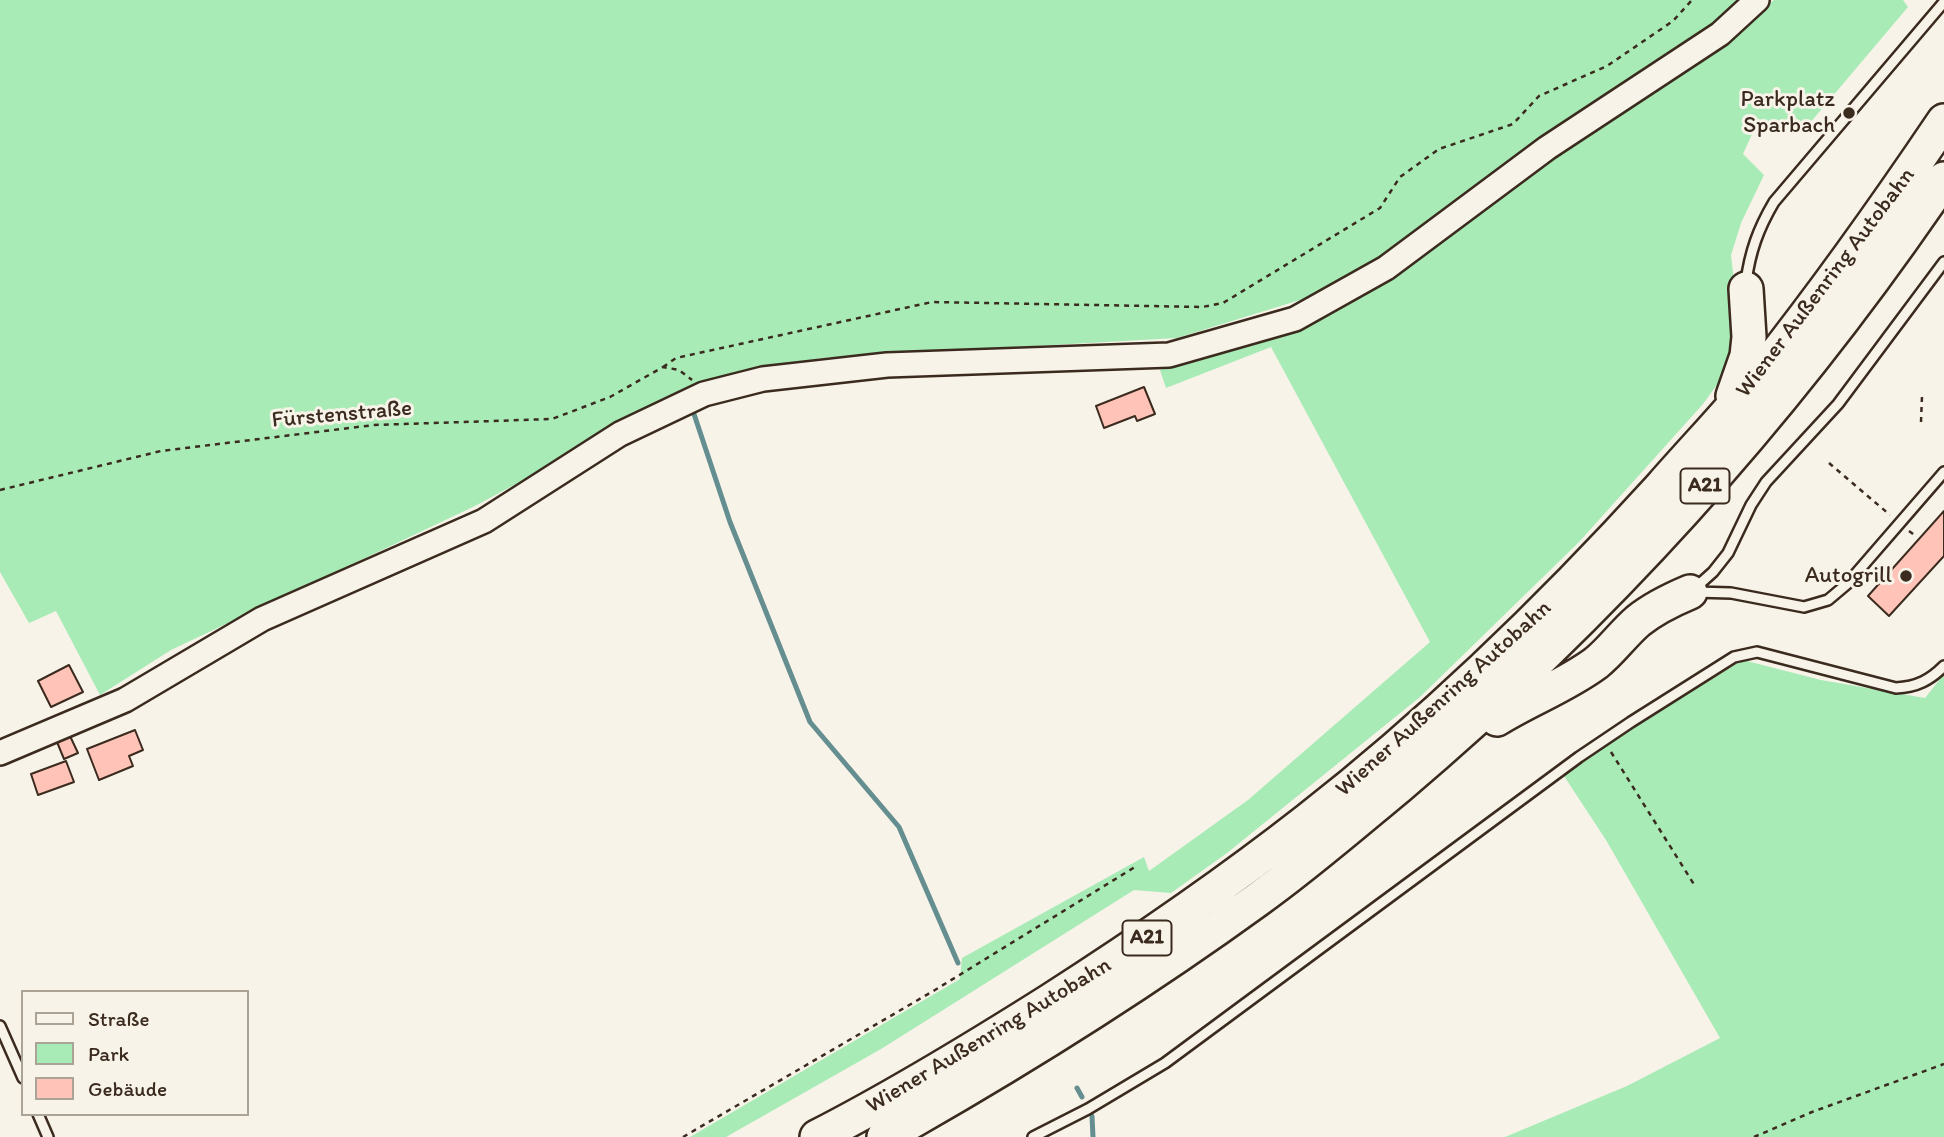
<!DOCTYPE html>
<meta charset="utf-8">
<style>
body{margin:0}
#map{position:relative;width:1944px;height:1137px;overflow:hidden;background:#f7f3e8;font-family:Itim,sans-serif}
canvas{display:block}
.legend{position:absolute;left:21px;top:990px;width:228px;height:126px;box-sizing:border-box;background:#f7f3e8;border:2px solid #aca397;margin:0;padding:9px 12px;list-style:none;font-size:21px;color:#3b2a1e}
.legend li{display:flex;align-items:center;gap:14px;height:35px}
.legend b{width:35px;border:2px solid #aca397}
</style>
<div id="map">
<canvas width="1944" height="1137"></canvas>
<ul class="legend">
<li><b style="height:9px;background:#f7f3e8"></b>Straße</li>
<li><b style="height:19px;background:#a8ebb6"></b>Park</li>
<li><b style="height:19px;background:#ffc4b7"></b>Gebäude</li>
</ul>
</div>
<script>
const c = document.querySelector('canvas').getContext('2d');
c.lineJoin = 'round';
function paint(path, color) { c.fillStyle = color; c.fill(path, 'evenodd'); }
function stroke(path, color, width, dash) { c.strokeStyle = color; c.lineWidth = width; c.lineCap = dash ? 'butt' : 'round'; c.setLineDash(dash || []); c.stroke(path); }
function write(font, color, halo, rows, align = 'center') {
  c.font = font + ' Itim,sans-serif'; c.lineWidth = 6; c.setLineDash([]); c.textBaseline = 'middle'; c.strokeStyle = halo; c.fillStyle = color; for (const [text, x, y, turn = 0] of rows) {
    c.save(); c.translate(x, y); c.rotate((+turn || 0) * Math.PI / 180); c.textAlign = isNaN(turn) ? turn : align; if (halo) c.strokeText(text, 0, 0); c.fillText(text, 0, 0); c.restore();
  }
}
const green = new Path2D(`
 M0,0H1748L1610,99L1329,291L1177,338L821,358L705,382L475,506L171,650L100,695L56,611L29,623L0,572Z
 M1774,0H1903L1908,7L1804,130H1754L1743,154L1764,175L1741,223L1731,255L1738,316L1732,364L1703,404L1579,542L1420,697L1227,853L1171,893L1134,890L881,1049L726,1137H690L960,979L962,958L1144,857L1149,871L1248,800L1430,642L1271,347L1166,388L1160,370L1218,353L1469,219L1683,69Z
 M1743,660L1821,680L1925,698L1944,674V1137H1505L1627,1086L1720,1038L1606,840L1564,776L1614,739Z`);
const stream = new Path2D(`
 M694,414L730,522L810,722L899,827L958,963
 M1077,1088L1082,1097
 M1092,1116L1093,1137`);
const building = new Path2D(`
 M1144,387L1155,414L1137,421L1135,416L1104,428L1096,406Z
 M1944,511V556L1889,616L1868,596Z
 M69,665L83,692L51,707L38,681Z
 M135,730L143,750L129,756L133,766L99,780L87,749Z
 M70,736L78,753L64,759L57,742Z
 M66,761L74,782L38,795L31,774Z`);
const path = new Path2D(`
 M663,367L676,358L932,302L1202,307L1223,303L1380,208L1400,177L1439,149L1513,124L1539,96L1607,66L1673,21L1692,0
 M1921,422L1922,396
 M1829,463L1890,515
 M0,490L161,451L374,425L552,419L610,397L663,367L679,370L692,380
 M1909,531L1916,536
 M1611,752L1695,886
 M683,1137L935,990L1135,867
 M1754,1137L1812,1112L1944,1064`);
const service = new Path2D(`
 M1746,282C1750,252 1758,229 1774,202L1944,2
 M1694,589L1713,572L1728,553L1751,505L1766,482L1838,404L1944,262
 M1695,592L1731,593L1804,607L1828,600L1847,584L1944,472
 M0,1026L23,1078
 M38,1114L48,1137
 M1033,1137L1088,1109L1165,1063L1579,757L1631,722L1734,657L1757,652L1896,688C1917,687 1930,680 1944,666`);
const tertiary = new Path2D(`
 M0,753L125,700L262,619L484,521L620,434L704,394L763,379L887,365L1169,355L1295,319L1386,268L1547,148L1720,34L1757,0`);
const motorway = new Path2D(`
 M1733,396L1747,356L1749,337L1746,289
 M1497,719C1529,699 1565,686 1596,663C1611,651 1623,634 1638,621C1654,608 1671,600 1690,592
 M817,1137C897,1096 974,1049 1050,1001C1139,944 1225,885 1308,820C1436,720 1553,606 1661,487C1695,448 1731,411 1763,371C1827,290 1886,207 1944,121
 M884,1137C1012,1065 1137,987 1257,900C1306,865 1352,825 1398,787C1607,610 1791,405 1944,179`);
const markers = [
 [1849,113,7,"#3b2a1e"],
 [1906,576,7,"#3b2a1e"]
];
const shields = [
 [1705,486,49],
 [1147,938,49]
];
const shieldNames = [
 ["A21",1705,486],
 ["A21",1147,938]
];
const poiNames = [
 ["Parkplatz",1835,100],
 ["Sparbach",1835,126],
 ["Autogrill",1892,576]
];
const streetNames = [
 ["Wiener Außenring Autobahn",1826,283,-53],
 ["Fürstenstraße",342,415,-5],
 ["Wiener Außenring Autobahn",1444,699,-42],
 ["Wiener Außenring Autobahn",989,1036,-31]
];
paint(green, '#a8ebb6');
stroke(stream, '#648e8f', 5);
paint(building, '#ffc4b7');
stroke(building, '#3b2a1e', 2);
stroke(service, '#3b2a1e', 14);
stroke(tertiary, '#3b2a1e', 28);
stroke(motorway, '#3b2a1e', 38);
stroke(path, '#3b2a1e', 2.5, [5, 5]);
stroke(service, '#f7f3e8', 9);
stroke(tertiary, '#f7f3e8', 23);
stroke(motorway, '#f7f3e8', 33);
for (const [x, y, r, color] of markers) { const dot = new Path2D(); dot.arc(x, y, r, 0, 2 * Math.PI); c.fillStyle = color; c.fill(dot); stroke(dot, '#f7f3e8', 2.5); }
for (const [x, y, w] of shields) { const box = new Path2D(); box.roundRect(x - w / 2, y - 17.5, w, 35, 5); c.fillStyle = '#f7f3e8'; c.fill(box); stroke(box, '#3b2a1e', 2); }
write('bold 21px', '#3b2a1e', null, shieldNames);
write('23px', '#3b2a1e', '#f7f3e8', poiNames, 'right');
write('23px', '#3b2a1e', '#f7f3e8', streetNames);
</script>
